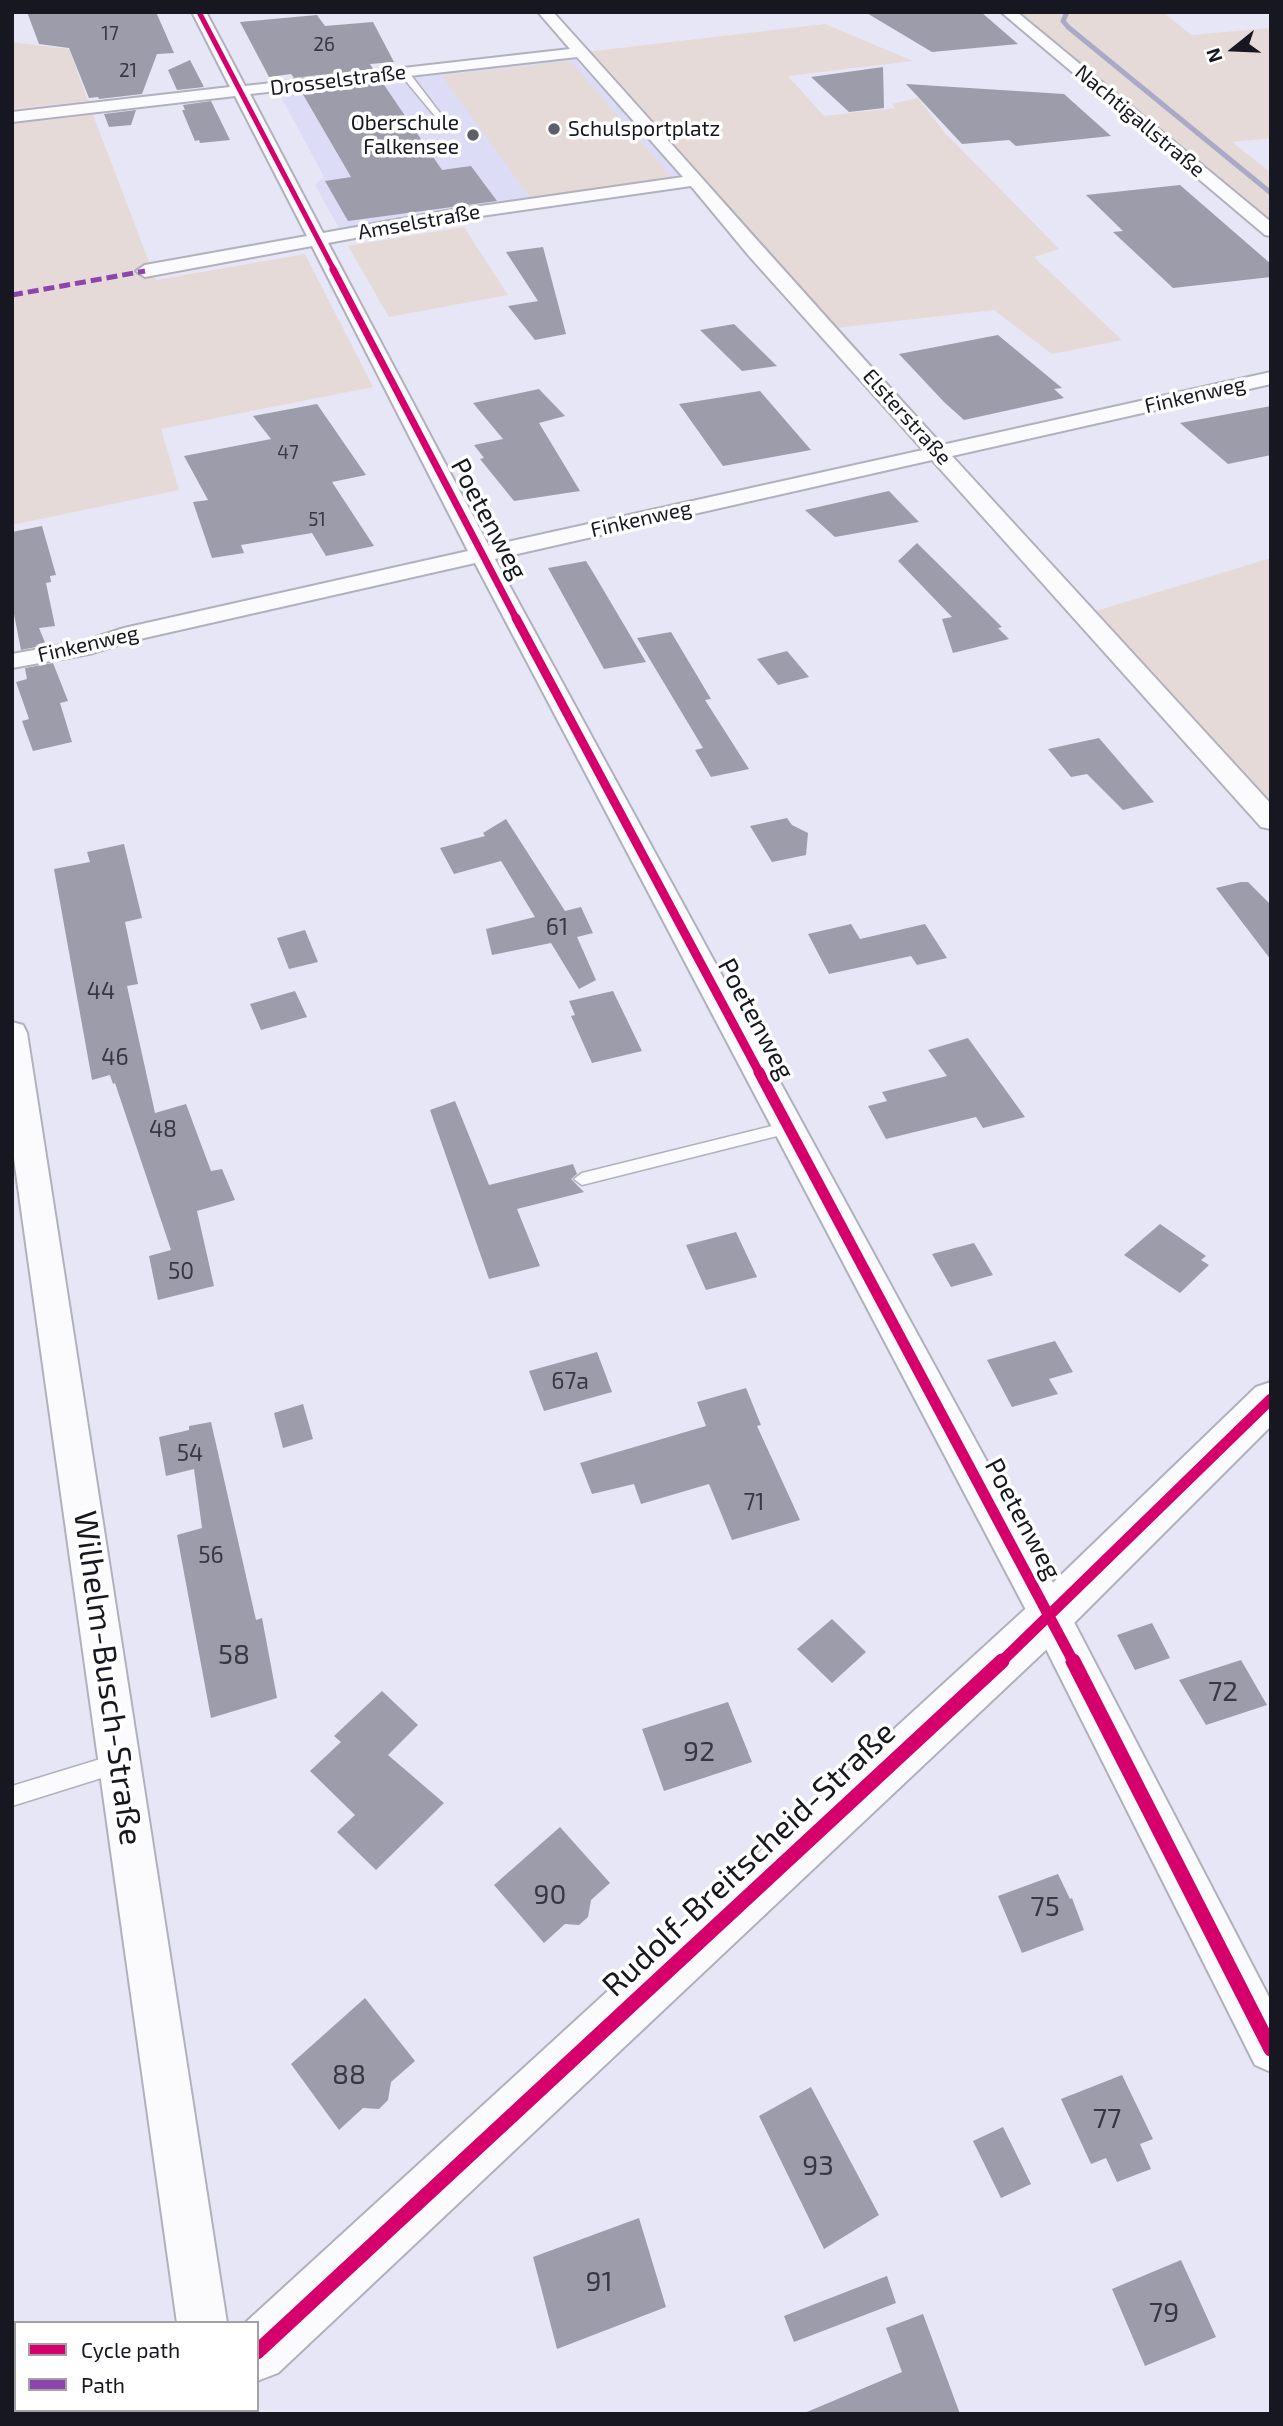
<!DOCTYPE html>
<meta charset="utf-8">
<style>
body{margin:0}
#map{position:relative;width:1283px;height:2426px;overflow:hidden;background:#e6e6f6;font-family:"Exo 2",sans-serif}
canvas{display:block}
.frame{position:absolute;inset:0;border:14px solid #171721;pointer-events:none}
.legend{position:absolute;left:14px;top:2321px;width:245px;height:91px;box-sizing:border-box;background:#fff;border:2px solid #a2a2a6;margin:0;padding:9px 12px;list-style:none;font-size:21px;color:#171721}
.legend li{display:flex;align-items:center;gap:14px;height:35px}
.legend b{width:35px;border:2px solid #a2a2a6}
.north{position:absolute;left:1199px;top:14px;width:70px;height:70px;-webkit-text-stroke:5px #fff;paint-order:stroke;rotate:252deg;font-size:19px;font-weight:700;line-height:28px;text-align:center;color:#171721}
.north::after{content:'';display:block;margin:auto;width:24px;height:32px;background:#171721;clip-path:polygon(50% 0,100% 100%,50% 72%,0 100%)}
</style>
<div id="map">
<canvas width="1283" height="2426"></canvas>
<div class="frame"></div>
<ul class="legend">
<li><b style="height:9px;background:#d6006c"></b>Cycle path</li>
<li><b style="height:9px;background:#8e44ad"></b>Path</li>
</ul>
<div class="north">N</div>
</div>
<script>
const c = document.querySelector('canvas').getContext('2d');
c.lineJoin = 'round';
function paint(path, color) { c.fillStyle = color; c.fill(path, 'evenodd'); }
function stroke(path, color, width, dash) { c.strokeStyle = color; c.lineWidth = width; c.lineCap = dash ? 'butt' : 'round'; c.setLineDash(dash || []); c.stroke(path); }
function write(font, color, halo, rows, align = 'center') {
  c.font = font + ' "Exo 2",sans-serif'; c.lineWidth = 7; c.setLineDash([]); c.textBaseline = 'middle'; c.strokeStyle = halo; c.fillStyle = color; for (const [text, x, y, turn = 0] of rows) {
    c.save(); c.translate(x, y); c.rotate((+turn || 0) * Math.PI / 180); c.textAlign = isNaN(turn) ? turn : align; if (halo) c.strokeText(text, 0, 0); c.fillText(text, 0, 0); c.restore();
  }
}
const built = new Path2D(`
 M575,59L686,180L442,211L341,232L315,185L324,177L279,93Z`);
const green = new Path2D(`
 M1014,12H1163L1191,35L1271,28V138L1232,142L1271,173V226Z
 M825,24L913,61L788,76L824,116L895,108L892,104L918,98L945,133L1059,249L1034,257L1122,340L1052,354L994,310L835,328L695,168L586,52Z
 M12,42L69,49L88,101L12,109Z
 M570,61L675,181L532,200L442,76Z
 M93,115L156,280L305,254L373,387L161,429L179,490L12,525V124Z
 M464,227L508,295L389,317L348,246Z
 M1271,558V808L1089,613Z`);
const stream = new Path2D(`
 M1067,12L1063,21L1068,27L1271,193`);
const building = new Path2D(`
 M27,12H156L174,53L157,54L142,94L99,99L98,97L89,98L69,48L39,44Z
 M865,12H981L1018,44L932,52Z
 M317,15L325,26L373,22L394,62L370,64L373,69L294,78L291,74L269,77L240,22Z
 M190,60L204,87L177,90L168,70Z
 M883,67L884,108L849,112L811,77Z
 M382,82L442,170L471,166L497,201L348,221L325,181L351,177L301,91Z
 M906,84L1064,94L1111,136L1016,146L1009,140L962,144Z
 M211,101L230,140L200,143L199,140L195,141L182,110H185L183,105Z
 M136,110L131,125L109,127L104,114Z
 M1180,185L1271,264V277L1173,288L1113,232L1123,231L1086,195Z
 M543,247L566,334L535,340L508,306L538,301L506,252Z
 M734,324L777,366L742,371L700,330Z
 M998,335L1062,388L1054,389L1064,398L964,420L944,402L899,354Z
 M539,389L565,416L539,423L580,491L514,501L480,459L484,458L474,445L503,439L473,403Z
 M760,391L811,450L723,466L679,404Z
 M317,404L366,475L332,482L374,546L326,556L312,533L241,545L244,553L212,558L193,502L208,500L184,456L271,439L253,416Z
 M1271,406V455L1228,464L1180,423Z
 M889,491L919,522L835,537L805,510Z
 M42,526L56,575L50,576L51,582L46,583L55,626L39,628L46,645L21,650L12,604V532Z
 M917,543L1002,627L998,628L1009,639L953,653L942,619L952,617L898,561Z
 M586,561L594,574L646,662L604,669L548,568Z
 M671,632L711,699L705,700L749,769L711,777L695,750L703,748L637,638Z
 M787,651L809,677L778,685L757,659Z
 M53,663L68,701L60,703L72,742L33,751L22,721L29,719L16,682L27,679L25,668Z
 M1099,738L1154,802L1123,810L1087,774L1071,777L1048,749Z
 M787,818L792,825L808,833L806,855L772,862L750,826Z
 M506,819L565,911L581,907L593,933L577,937L596,980L579,989L551,943L492,955L486,929L535,917L501,861L454,874L440,848L485,836L483,833Z
 M124,844L142,918L125,922L138,984L127,986L155,1113L186,1104L211,1171L222,1169L235,1200L197,1211L214,1286L158,1300L149,1256L171,1250L115,1083L113,1084L110,1075L92,1080L54,869L90,862L87,852Z
 M1241,882H1248L1271,905V960L1216,888Z
 M851,924L860,939L925,924L947,958L917,965L911,956L829,974L808,934Z
 M305,930L318,962L289,969L277,938Z
 M295,991L307,1017L261,1030L250,1004Z
 M613,991L642,1051L592,1063L571,1016L575,1015L569,1001Z
 M968,1038L1025,1117L983,1128L976,1117L886,1139L868,1106L887,1101L882,1092L947,1076L928,1050Z
 M455,1101L489,1185L573,1164L577,1174L571,1179L584,1192L517,1209L540,1266L489,1279L430,1110Z
 M1160,1224L1206,1256L1201,1260L1209,1265L1180,1293L1124,1255Z
 M736,1232L757,1277L706,1290L686,1245Z
 M974,1243L993,1275L951,1287L932,1254Z
 M1055,1341L1073,1372L1049,1379L1058,1394L1012,1407L987,1360Z
 M597,1352L612,1392L544,1411L529,1371Z
 M746,1388L761,1425L757,1426L800,1520L732,1540L709,1484L641,1504L634,1484L592,1494L580,1463L706,1426L697,1402Z
 M303,1404L313,1439L283,1448L274,1413Z
 M211,1422L256,1620L262,1618L277,1698L211,1718L177,1535L202,1528L194,1469L166,1476L159,1437L189,1430V1426Z
 M832,1619L866,1652L832,1683L797,1649Z
 M1152,1623L1170,1658L1135,1670L1117,1635Z
 M1241,1660L1267,1705L1206,1725L1179,1680Z
 M382,1691L418,1725L388,1755L444,1803L376,1870L337,1832L355,1815L310,1771L341,1742L334,1736Z
 M728,1702L752,1762L664,1791L642,1729Z
 M560,1827L610,1883L591,1900L588,1917L579,1925L565,1924L544,1943L494,1885Z
 M1058,1874L1070,1899L1072,1898L1084,1930L1022,1953L998,1896Z
 M365,1998L415,2061L391,2082L388,2100L379,2109L363,2108L339,2130L291,2064Z
 M1122,2075L1153,2139L1140,2144L1151,2169L1117,2182L1106,2158L1091,2164L1061,2099Z
 M811,2087L879,2215L824,2249L759,2116Z
 M1003,2127L1031,2184L1001,2198L973,2141Z
 M639,2218L666,2307L557,2349L533,2257Z
 M1181,2260L1216,2337L1145,2366L1112,2289Z
 M887,2276L896,2303L794,2342L784,2316Z
 M923,2314L960,2414H802L902,2372L886,2328Z`);
const service = new Path2D(`
 M401,70H407L443,117L430,127L423,125L435,116L405,80Z
 M788,1122L796,1128L793,1132L582,1185L574,1179L582,1173Z
 M120,1753L127,1756L130,1763L127,1770L12,1806V1786Z`);
const minor = new Path2D(`
 M192,12H206L245,86L570,49L538,12H553C683,156 811,302 942,445L1271,372V384L952,456L1271,804V829L1261,827L932,460L495,559L1064,1603L1271,2001V2072L1255,2065L1036,1629L475,563L131,641L89,654L12,668V654L84,641L124,628L468,551L312,246L145,277L136,271L145,265L307,236L235,96L12,122V112L230,87ZM577,57L683,177L446,211L323,233L250,94ZM691,186L749,256L923,450L489,546L328,243L446,221Z
 M1001,12H1017L1271,222V236L1265,235Z
 M12,1022L23,1025L27,1033L227,2323H177L12,1144Z`);
const tertiary = new Path2D(`
 M1271,1382V1426L1066,1631L278,2373L257,2381V2323H245L1034,1601L1256,1387Z
 M162,2410H225L224,2414H161Z`);
const quiet = new Path2D(`
 M12,295L145,271`);
const cyclewayFar4 = new Path2D(`
 M199,12L334,270`);
const cyclewayFar3 = new Path2D(`
 M333,269L517,620`);
const cyclewayFar2 = new Path2D(`
 M516,618L760,1074`);
const cyclewayFar1 = new Path2D(`
 M759,1072L1074,1663
 M1000,1663L1271,1399`);
const cycleway = new Path2D(`
 M1073,1661L1271,2049
 M257,2352L1002,1661`);
const markers = [
 [554,129,7,"#5f5f6c"],
 [473,135,7,"#5f5f6c"]
];
const farNumbernames = [
 ["17",110,34],
 ["26",324,45],
 ["21",128,71],
 ["47",288,453],
 ["51",317,520]
];
const farStreetnames = [
 ["Drosselstraße",338,80,-7],
 ["Nachtigallstraße",1140,121,40],
 ["Amselstraße",419,222,-10],
 ["Finkenweg",1195,395,-13],
 ["Elsterstraße",907,417,48],
 ["Finkenweg",641,519,-13],
 ["Finkenweg",88,644,-13]
];
const farPoinames = [
 ["Oberschule",459,123],
 ["Falkensee",459,147],
 ["Schulsportplatz",568,129,"left"]
];
const numberNames = [
 ["61",557,927],
 ["44",101,991],
 ["46",115,1057],
 ["48",163,1129],
 ["50",181,1271],
 ["67a",570,1381],
 ["54",190,1453],
 ["71",754,1502],
 ["56",211,1555]
];
const streetNames = [
 ["Poetenweg",489,519,62],
 ["Poetenweg",756,1019,62],
 ["Poetenweg",1023,1519,62]
];
const nearNumbernames = [
 ["58",234,1655],
 ["72",1223,1692],
 ["92",699,1752],
 ["90",550,1895],
 ["75",1045,1907],
 ["88",349,2075],
 ["77",1107,2119],
 ["93",818,2166],
 ["91",599,2282],
 ["79",1164,2313]
];
const nearStreetnames = [
 ["Wilhelm-Busch-Straße",108,1678,82],
 ["Rudolf-Breitscheid-Straße",749,1859,-43]
];
paint(built, '#dcdcf6');
paint(green, '#e5dad7');
stroke(stream, '#aaaac8', 5);
paint(building, '#9d9caa');
stroke(service, '#b1b1bd', 3);
stroke(minor, '#b1b1bd', 4);
stroke(tertiary, '#b1b1bd', 4);
paint(service, '#fbfbfe');
paint(minor, '#fbfbfe');
paint(tertiary, '#fbfbfe');
stroke(quiet, '#8e44ad', 5, [11, 5]);
stroke(cyclewayFar4, '#d6006c', 5);
stroke(cyclewayFar3, '#d6006c', 7);
stroke(cyclewayFar2, '#d6006c', 9);
stroke(cyclewayFar1, '#d6006c', 11);
stroke(cycleway, '#d6006c', 15);
for (const [x, y, r, color] of markers) { const dot = new Path2D(); dot.arc(x, y, r, 0, 2 * Math.PI); c.fillStyle = color; c.fill(dot); stroke(dot, '#fff', 2.5); }
write('19px', '#383843', null, farNumbernames);
write('21px', '#171721', '#fff', farStreetnames);
write('21px', '#171721', '#fff', farPoinames, 'right');
write('23px', '#383843', null, numberNames);
write('26px', '#171721', '#fff', streetNames);
write('28px', '#383843', null, nearNumbernames);
write('32px', '#171721', '#fff', nearStreetnames);
</script>
